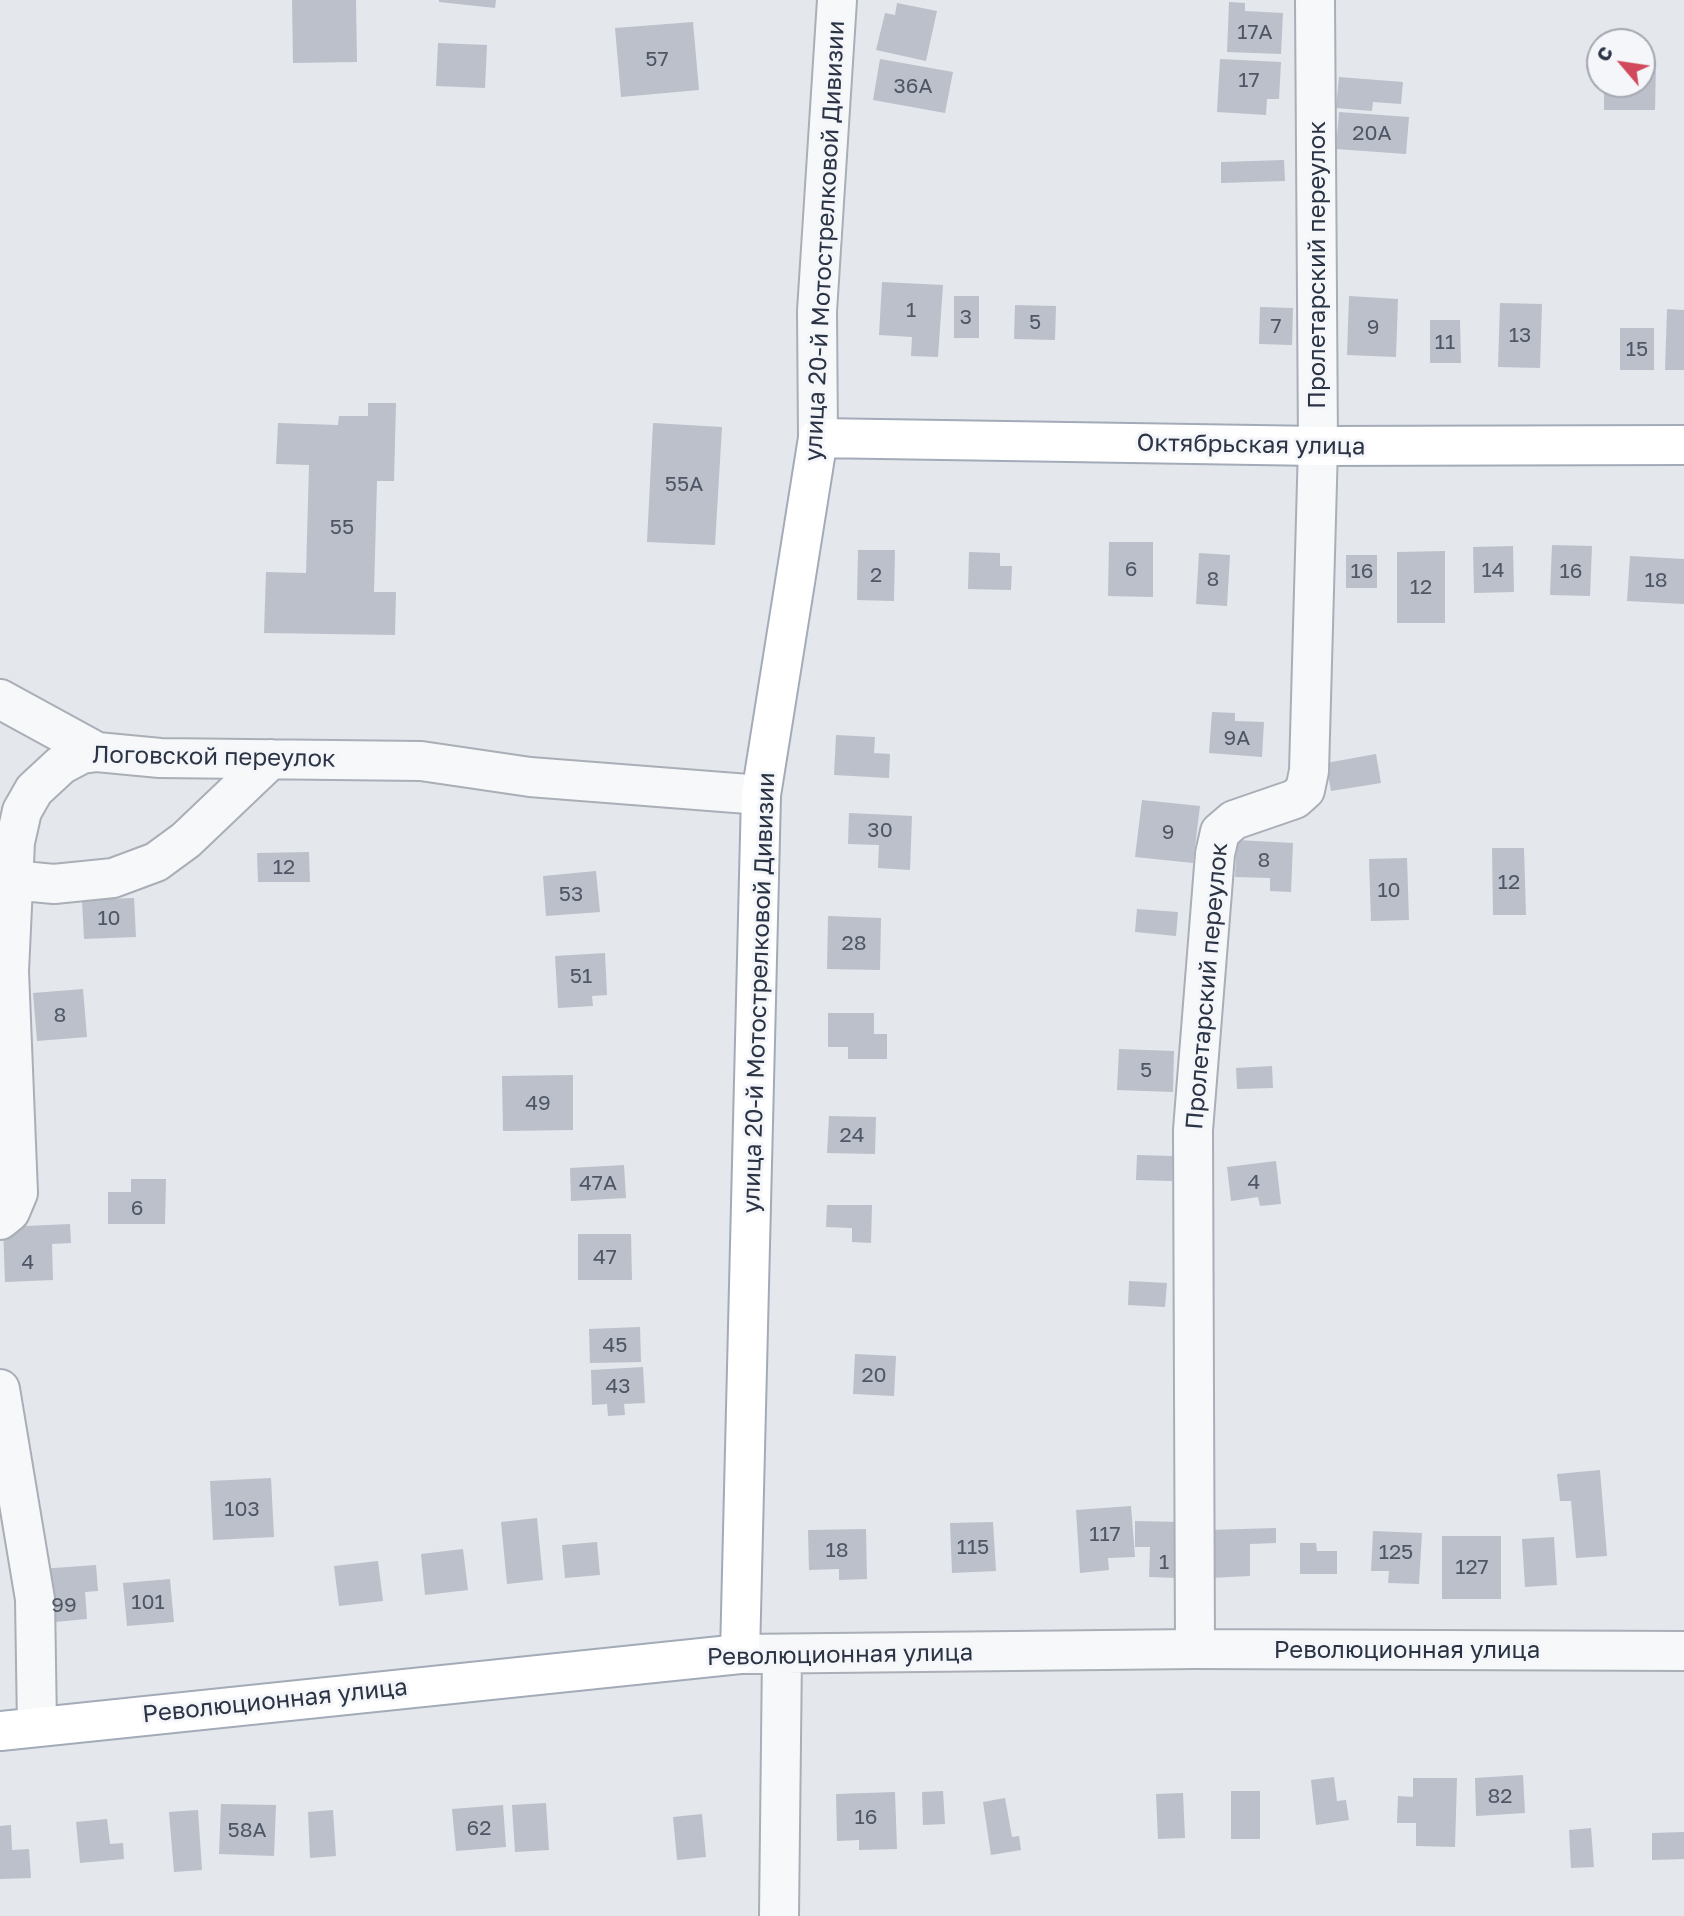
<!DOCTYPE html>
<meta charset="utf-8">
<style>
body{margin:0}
#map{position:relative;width:1684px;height:1916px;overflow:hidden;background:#e4e7ec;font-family:"Golos Text",sans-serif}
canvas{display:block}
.north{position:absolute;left:1586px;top:28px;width:70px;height:70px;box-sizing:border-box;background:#f4f6f9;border:2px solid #a4a8b1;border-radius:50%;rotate:299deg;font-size:19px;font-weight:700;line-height:28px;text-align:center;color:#2b3445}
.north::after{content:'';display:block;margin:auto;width:24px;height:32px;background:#d1495b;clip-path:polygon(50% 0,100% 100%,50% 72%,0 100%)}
</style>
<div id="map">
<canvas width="1684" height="1916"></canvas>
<div class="north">С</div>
</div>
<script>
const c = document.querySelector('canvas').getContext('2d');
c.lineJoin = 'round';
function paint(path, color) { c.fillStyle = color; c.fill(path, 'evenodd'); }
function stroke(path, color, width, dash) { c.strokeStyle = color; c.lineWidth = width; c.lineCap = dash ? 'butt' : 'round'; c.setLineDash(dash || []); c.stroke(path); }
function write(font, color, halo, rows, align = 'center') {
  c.font = font + ' "Golos Text",sans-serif'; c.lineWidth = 6; c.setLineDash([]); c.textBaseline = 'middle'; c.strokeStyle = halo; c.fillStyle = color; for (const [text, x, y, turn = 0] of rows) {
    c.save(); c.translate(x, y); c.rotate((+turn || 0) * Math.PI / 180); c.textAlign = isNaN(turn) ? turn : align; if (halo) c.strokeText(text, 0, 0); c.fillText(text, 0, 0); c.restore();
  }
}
const building = new Path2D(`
 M292,0H356L357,62L293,63Z
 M439,0H496L495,8L439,2Z
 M1229,2L1245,3V11L1283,13L1281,54L1227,52Z
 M897,3L937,11L926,61L876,50L885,13L895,15Z
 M693,22L699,90L621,97L615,28Z
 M438,43L487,45L485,88L436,86Z
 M880,59L953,72L945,113L873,100Z
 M1220,59L1281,62L1279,99H1267L1266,115L1217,112Z
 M1642,61H1656L1655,110H1604V84H1642Z
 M1339,77L1403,82L1401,104L1373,102L1372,111L1336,108Z
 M1339,112L1409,117L1406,154L1336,149Z
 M1284,160L1285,181L1221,183V162Z
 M882,282L943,285L938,357L911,356L912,337L879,335Z
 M954,296H979V338H954Z
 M1349,296L1398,299L1396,357L1347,355Z
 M1500,303L1542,304L1540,368L1498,367Z
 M1015,305L1056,306L1055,340L1014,339Z
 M1260,307L1293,308L1292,345L1259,344Z
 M1667,309L1684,310V370H1665Z
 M1430,320H1460L1461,363H1430Z
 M1620,328H1654V370H1620Z
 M368,403H396L394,481H377L374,592H396L395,635L264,633L266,572L306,573L309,465L276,464L278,423L338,425L339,416H368Z
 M653,423L722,427L715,545L647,542Z
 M1109,542H1153V597L1108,596Z
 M1552,545L1592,546L1590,596L1550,595Z
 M1513,546L1514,592L1474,593L1473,547Z
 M858,550H895L894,601L857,600Z
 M1445,551V623H1397V552Z
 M969,552L1000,553V566H1012L1011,590L968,589Z
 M1199,553L1230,555L1227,606L1196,604Z
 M1346,555H1377V588H1346Z
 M1630,556L1684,559V604L1627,601Z
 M1212,712L1235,713V721L1264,722L1262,757L1209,753Z
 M836,735L875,737L874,753L890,754L889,778L834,775Z
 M1376,754L1381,783L1331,791L1326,763Z
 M1142,800L1200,806L1193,863L1135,857Z
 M849,813L912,816L910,870L878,868L879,845L848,844Z
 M1237,840L1293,843L1291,892L1270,891V878L1235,877Z
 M1492,848H1524L1526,915H1493Z
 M309,852L310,882H258L257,853Z
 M1407,858L1409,920L1371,921L1369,859Z
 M596,871L600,912L546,916L543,876Z
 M134,898L136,937L84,939L82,900Z
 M1137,909L1178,912L1176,936L1135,932Z
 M828,916L881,918L880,970L827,969Z
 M605,953L607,995L592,996L593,1006L558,1008L555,956Z
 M83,989L87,1037L37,1041L33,993Z
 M828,1013H874V1034H887V1059H848V1047H828Z
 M1119,1049L1174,1051L1173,1092L1117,1090Z
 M1272,1066L1273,1088L1237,1089L1236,1068Z
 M573,1075V1130L503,1131L502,1076Z
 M829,1116L876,1117L875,1154L827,1153Z
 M1137,1155L1173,1156L1172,1181L1136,1180Z
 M1276,1161L1281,1204L1260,1206L1258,1197L1231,1201L1227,1167Z
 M624,1165L626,1198L571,1201L570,1168Z
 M131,1179H166L165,1224H108V1192H131Z
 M827,1205H872L871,1243L852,1242V1228L826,1227Z
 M70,1224L71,1243L52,1244L53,1280L5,1282L3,1227Z
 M578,1234H631L632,1280H578Z
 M1129,1281L1167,1283L1165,1307L1128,1305Z
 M640,1327L641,1362L590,1363L589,1329Z
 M855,1354L896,1356L894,1396L853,1394Z
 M643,1367L645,1403L624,1404L625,1415L608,1416L607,1404L592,1405L591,1370Z
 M1600,1470L1607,1556L1576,1558L1571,1501H1560L1557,1474Z
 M271,1478L274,1537L213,1540L210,1481Z
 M1131,1506L1135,1557L1108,1558L1109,1570L1080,1573L1076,1510Z
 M537,1518L543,1580L507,1584L501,1522Z
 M1135,1521L1180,1522L1179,1578L1149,1577L1150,1547H1135Z
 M993,1522L996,1571L952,1573L950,1523Z
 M1276,1528V1543L1250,1544V1576L1210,1578L1209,1530Z
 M866,1529L867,1579L839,1580V1569L809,1570L808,1530Z
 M1373,1531L1422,1533L1419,1584L1388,1583L1389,1571H1371Z
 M1442,1536H1501V1599H1442Z
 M1554,1537L1557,1585L1525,1587L1522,1539Z
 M597,1542L600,1575L565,1578L562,1545Z
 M1300,1543H1316L1317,1551H1337V1574H1300Z
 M463,1549L468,1590L425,1595L421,1554Z
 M378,1561L383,1601L339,1606L334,1566Z
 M96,1565L98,1591L85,1592L87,1619L44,1623L40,1569Z
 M170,1579L174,1622L127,1626L123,1583Z
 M1523,1775L1525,1813L1476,1816L1475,1778Z
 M1334,1777L1337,1801L1346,1800L1349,1820L1316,1825L1311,1780Z
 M1413,1778H1457L1455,1847L1416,1846V1823H1397L1398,1796L1413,1797Z
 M943,1791L945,1824L923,1825L922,1792Z
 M1231,1791H1260V1839H1231Z
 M895,1792L897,1849L859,1850V1840L837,1841L836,1794Z
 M1183,1793L1185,1838L1158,1839L1156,1794Z
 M1005,1798L1012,1837L1019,1836L1021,1850L991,1855L983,1802Z
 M546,1803L549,1850L515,1852L512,1805Z
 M221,1804L276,1805L274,1856L219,1854Z
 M503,1805L506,1847L456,1851L452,1809Z
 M198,1810L202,1870L174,1872L169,1812Z
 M333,1810L336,1856L310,1858L308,1812Z
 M702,1814L706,1857L677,1860L673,1817Z
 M107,1819L110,1844L123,1843L124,1859L80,1863L76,1822Z
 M11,1825L12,1850L29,1849L31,1878L0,1879V1826Z
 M1591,1828L1594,1867L1571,1868L1569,1830Z
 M1684,1832V1859L1652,1860V1833Z`);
const minor = new Path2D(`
 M818,438L817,311L837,0
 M0,699L97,752
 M12,880L54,884L113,878L156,862L186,840L271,759
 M0,1220L10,1212L18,1193L9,971L15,842L22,811L34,790L61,765L82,754L97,752L160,758L421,761L530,777L761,795
 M0,1389L35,1599L37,1726
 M1195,1649L1193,1130L1215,854L1220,832L1234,820L1295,799L1305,790L1309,771L1318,446L1315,0
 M740,1654L1195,1649L1684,1651
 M779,1916L782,1654`);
const major = new Path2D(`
 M0,1731L740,1654L761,795L818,438L1318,446L1684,445`);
const numberNames = [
 ["17А",1255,32],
 ["57",657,59],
 ["17",1249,80],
 ["36А",913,86],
 ["20А",1372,133],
 ["1",911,310],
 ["3",966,317],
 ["5",1035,322],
 ["7",1276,326],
 ["9",1373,327],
 ["13",1520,335],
 ["11",1445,342],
 ["15",1637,349],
 ["55А",684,484],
 ["55",342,527],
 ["6",1131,569],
 ["14",1493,570],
 ["16",1362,571],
 ["16",1571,571],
 ["2",876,575],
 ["8",1213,579],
 ["18",1656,580],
 ["12",1421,587],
 ["9А",1237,738],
 ["30",880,830],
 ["9",1168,832],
 ["8",1264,860],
 ["12",284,867],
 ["12",1509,882],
 ["10",1389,890],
 ["53",571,894],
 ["10",109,918],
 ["28",854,943],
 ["51",581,976],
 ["8",60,1015],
 ["5",1146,1070],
 ["49",538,1103],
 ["24",852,1135],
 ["4",1254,1182],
 ["47А",598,1183],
 ["6",137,1208],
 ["47",605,1257],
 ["4",28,1262],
 ["45",615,1345],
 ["20",874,1375],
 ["43",618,1386],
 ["103",242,1509],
 ["117",1105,1534],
 ["115",973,1547],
 ["18",837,1550],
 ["125",1396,1552],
 ["1",1164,1562],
 ["127",1472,1567],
 ["101",148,1602],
 ["99",64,1605],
 ["82",1500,1796],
 ["16",866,1817],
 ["62",479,1828],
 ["58А",247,1830]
];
const streetNames = [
 ["улица 20-й Мотострелковой Дивизии",825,241,-87],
 ["Пролетарский переулок",1317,265,-90],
 ["Октябрьская улица",1251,445,1],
 ["Логовской переулок",214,757,1],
 ["Пролетарский переулок",1207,986,-85],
 ["улица 20-й Мотострелковой Дивизии",759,993,-88],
 ["Революционная улица",1407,1650],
 ["Революционная улица",840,1655,-1],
 ["Революционная улица",275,1701,-6]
];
paint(building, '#bbc0ca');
stroke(minor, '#a9aeb7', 42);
stroke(major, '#a3abb8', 42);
stroke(minor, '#f7f8fa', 38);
stroke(major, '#fff', 38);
write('21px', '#4f5766', null, numberNames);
write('24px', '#2b3445', '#f4f6f9', streetNames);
</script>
